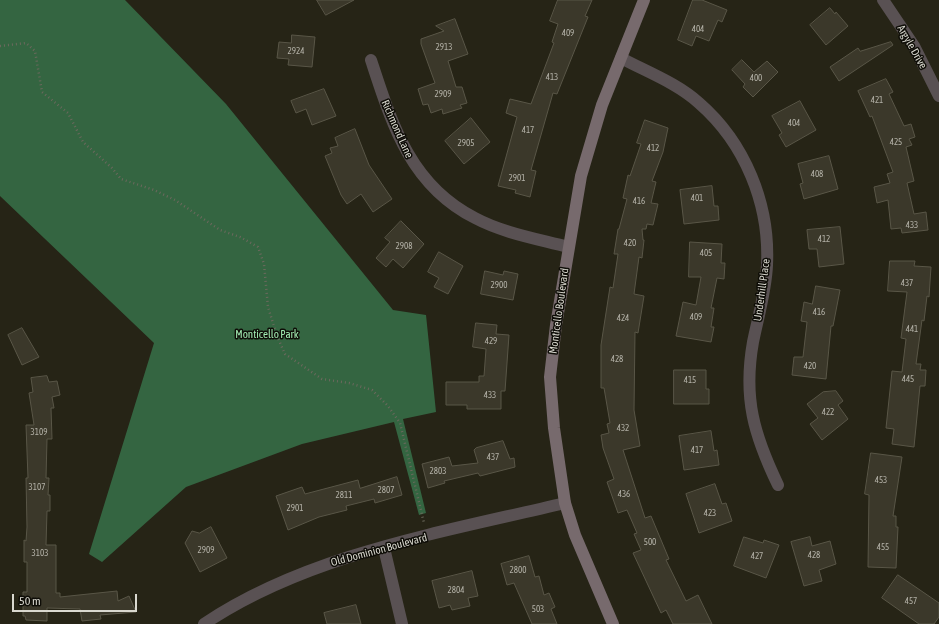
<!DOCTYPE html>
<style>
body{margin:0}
#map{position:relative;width:939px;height:624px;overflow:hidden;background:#262416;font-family:"Asap Condensed",sans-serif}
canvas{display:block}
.scale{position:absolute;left:12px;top:594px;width:125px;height:18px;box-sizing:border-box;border:2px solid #d9d8cf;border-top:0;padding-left:5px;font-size:12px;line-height:14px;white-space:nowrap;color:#d9d8cf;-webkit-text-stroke:3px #0e0d07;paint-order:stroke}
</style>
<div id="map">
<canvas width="939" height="624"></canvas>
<div class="scale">50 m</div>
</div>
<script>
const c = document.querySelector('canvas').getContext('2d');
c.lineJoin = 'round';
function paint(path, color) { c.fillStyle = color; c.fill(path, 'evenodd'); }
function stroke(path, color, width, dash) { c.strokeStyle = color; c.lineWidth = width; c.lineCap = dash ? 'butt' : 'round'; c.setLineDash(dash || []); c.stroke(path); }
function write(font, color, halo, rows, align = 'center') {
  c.font = font + ' "Asap Condensed",sans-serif'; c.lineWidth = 3; c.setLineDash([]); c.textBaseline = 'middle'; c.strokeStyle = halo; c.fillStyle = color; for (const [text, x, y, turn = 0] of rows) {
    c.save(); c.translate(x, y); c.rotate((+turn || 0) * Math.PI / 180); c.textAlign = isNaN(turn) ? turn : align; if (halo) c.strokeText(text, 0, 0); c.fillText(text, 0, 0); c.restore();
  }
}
const forest = new Path2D(`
 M0,0H125L226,104L393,310L426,315L436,412L403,419L426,513L419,515L394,422L302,444L186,487L102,562L89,554L154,343L0,196Z`);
const building = new Path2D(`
 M317,0H354L326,15Z
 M558,0H592L585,16L588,17L557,94L553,93L531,170L536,171L530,197L515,193L516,190L498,186L517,117L506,113L510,99L531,104L554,43L552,42L558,24L550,21Z
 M693,0H702L727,10L722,22L718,20L709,41L696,36L692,46L678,40Z
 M830,8L835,14L836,12L848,26L826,45L810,25Z
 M455,19L468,54L448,61L456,87H462L467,103L460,105L462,108L443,114L442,109L431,113L428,104L423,105L418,89L435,83L421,44V39L444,31L436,26Z
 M292,35L315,37L312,67L288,65L289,59L277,58L279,42L291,43Z
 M891,42L893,45L839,81L830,67L858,48L860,51Z
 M742,60L754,72L767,61L778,72L753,97L743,87L745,84L732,70Z
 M886,79L893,92L889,94L904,126L911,124L915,137L909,139L912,145L906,147L914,181L907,183L914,214L926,212L928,230L902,233L901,228L891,229L888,200L877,203L874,187L890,183L887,174L893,172L872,116L870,117L858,91Z
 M324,89L336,116L312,125L306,109L296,113L291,101Z
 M800,101L816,130L786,147L779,135L782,133L772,116Z
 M471,118L490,142L464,164L445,141Z
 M645,120L668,128L663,152L652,181L656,182L651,203L658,204L653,225L647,224L646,229H642L643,240H644L642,258L639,257L634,294L644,296L638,333L635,332L634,410L640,446L623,450L645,518L651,516L669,559L666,560L686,601L698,595L712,624H673L666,610L661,613L633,553L641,550L634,534L637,533L627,510L618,513L607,482L614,479L603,448L601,435L609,433L607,424L610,423L604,388H601V345L610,287L613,288L618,254H614L618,229H619L627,199L623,198L628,175L630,176L641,144L637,143Z
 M355,129L369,165L392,199L373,212L361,194L347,204L341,195L325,156L332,153L330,148L338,146L335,138Z
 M829,156L838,189L804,199L800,184L803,183L798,164Z
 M712,186L714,206H718L719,220L684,224L680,190Z
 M401,221L424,244L403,268L393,259L386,267L376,258L390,242L385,238Z
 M840,227L844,264L819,267L817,249H809L807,230Z
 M690,242L722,244L721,263H725L724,279L717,278L711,308H714L711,327H714L711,342L676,336L683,302L696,305L701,277H689Z
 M439,252L463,266L448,294L434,287L439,278L428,272Z
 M890,261H915L914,266L931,267L929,297L927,296L924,321L922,320L916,364H921L920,370H926L925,386H920L914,447L892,444L894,429L886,428L892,371L902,372L906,339L901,338L907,292L888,291Z
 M485,271L503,275L504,271L518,274L513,300L481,294Z
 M816,286L840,290L833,326H831L826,379L792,375L794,357H803L807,322L801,321L804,302L812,304Z
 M476,323L497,325L496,334L509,335L505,391H501V409H467V405H446V382H479V376H484L486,349L473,347Z
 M22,328L39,357L22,365L8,335Z
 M674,370H706V389H709V404H674Z
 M47,376L49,382L57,381L60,395L52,397L54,408H51L52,439H47L46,478H49L48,495H50V511H47L46,545H56V593H60V597L117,591L118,601L129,596L136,612L100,615L101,619L82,621L80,609L47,608V621L26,620L25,616H23V592H27V562H24V540L26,541L27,527L26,478H28L26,425H34L29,393L33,392L31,378Z
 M836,391L843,401L838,405L848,419L822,440L810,424L818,418L807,404L823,392Z
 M711,431L714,451L717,450L719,465L684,470L679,436Z
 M503,441L510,459L514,458L515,467L480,476L478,473L444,481L445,483L428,488L422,464L449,457L452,466L478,463L474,450L476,448Z
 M871,453L902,457L893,516H896V527H898L896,568L868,567L869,495L865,494Z
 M397,477L402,495L375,503L374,499L346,506L347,510L319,517L288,530L276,496L302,487L305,494L358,480L360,488Z
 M715,484L722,504L726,503L732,521L699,533L686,494Z
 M211,527L227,558L200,572L185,543L192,531L199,533Z
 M744,537L763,543L764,540L779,545L766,578L734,566Z
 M810,537L812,546L830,541L836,564L819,570L822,581L804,586L791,542Z
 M529,556L535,577L539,576L544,595L549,593L555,607L551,609L557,624H532L514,583L507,585L501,564Z
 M472,571L478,596L468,598L470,606L452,610L450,605L439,608L432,581Z
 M898,575L939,603V617L934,624H919L882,598Z
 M356,605L361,624H327L324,613Z`);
const path = new Path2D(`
 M0,46L26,43L35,51L42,92L68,113L83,142L112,168L121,179L154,190L175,200L220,230L240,237L258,247L264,264L268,307L277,336L285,354L322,379L349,383L372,390L388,406L400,423L424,523`);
const street = new Path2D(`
 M883,0L914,46L939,96
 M621,58C647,72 677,83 699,103C745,143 770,204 767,265C766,291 758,317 753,342C743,398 754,435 778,485
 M371,60C392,124 410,185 475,218C503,233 538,239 568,247
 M384,548L402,624
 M204,624C308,554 444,532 565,503`);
const secondary = new Path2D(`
 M613,624L575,535L565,503L554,428L550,377L556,325L581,176L602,105L644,0`);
const numberNames = [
 ["404",698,29],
 ["409",568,33],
 ["2913",444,47],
 ["2924",296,51],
 ["413",552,77],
 ["400",756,78],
 ["2909",443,94],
 ["421",877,100],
 ["404",794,123],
 ["417",528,130],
 ["425",896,142],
 ["2905",466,143],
 ["412",653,148],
 ["408",817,174],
 ["2901",517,178],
 ["401",697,198],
 ["416",639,201],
 ["433",912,225],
 ["412",824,239],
 ["420",630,243],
 ["2908",404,246],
 ["405",706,253],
 ["437",907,283],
 ["2900",499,285],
 ["416",819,312],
 ["409",696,317],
 ["424",623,318],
 ["441",912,329],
 ["429",491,341],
 ["428",617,359],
 ["420",810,366],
 ["445",908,379],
 ["415",690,380],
 ["433",490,395],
 ["422",828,412],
 ["432",623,428],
 ["3109",39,432],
 ["417",697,450],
 ["437",493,457],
 ["2803",438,471],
 ["453",881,480],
 ["3107",37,487],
 ["2807",386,490],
 ["436",624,494],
 ["2811",344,495],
 ["2901",295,508],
 ["423",710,513],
 ["500",650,542],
 ["455",883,547],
 ["2909",206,550],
 ["3103",40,553],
 ["428",814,555],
 ["427",757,556],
 ["2800",518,570],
 ["2804",456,590],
 ["457",911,601],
 ["503",538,609]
];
const streetNames = [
 ["Argyle Drive",912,47,60],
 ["Richmond Lane",397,129,66],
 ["Underhill Place",762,290,-82],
 ["Monticello Boulevard",559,311,-82],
 ["Old Dominion Boulevard",379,550,-15]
];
const parkNames = [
 ["Monticello Park",267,335]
];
paint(forest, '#346541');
paint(building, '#3b382a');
stroke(building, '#595647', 1);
stroke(path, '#6b695d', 2.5, [1, 3]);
stroke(street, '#595153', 12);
stroke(secondary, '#776a6d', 12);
write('9px', '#b2b0a6', null, numberNames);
write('11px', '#d9d8cf', '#0e0d07', streetNames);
write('11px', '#a3eeb4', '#0e0d07', parkNames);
</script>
